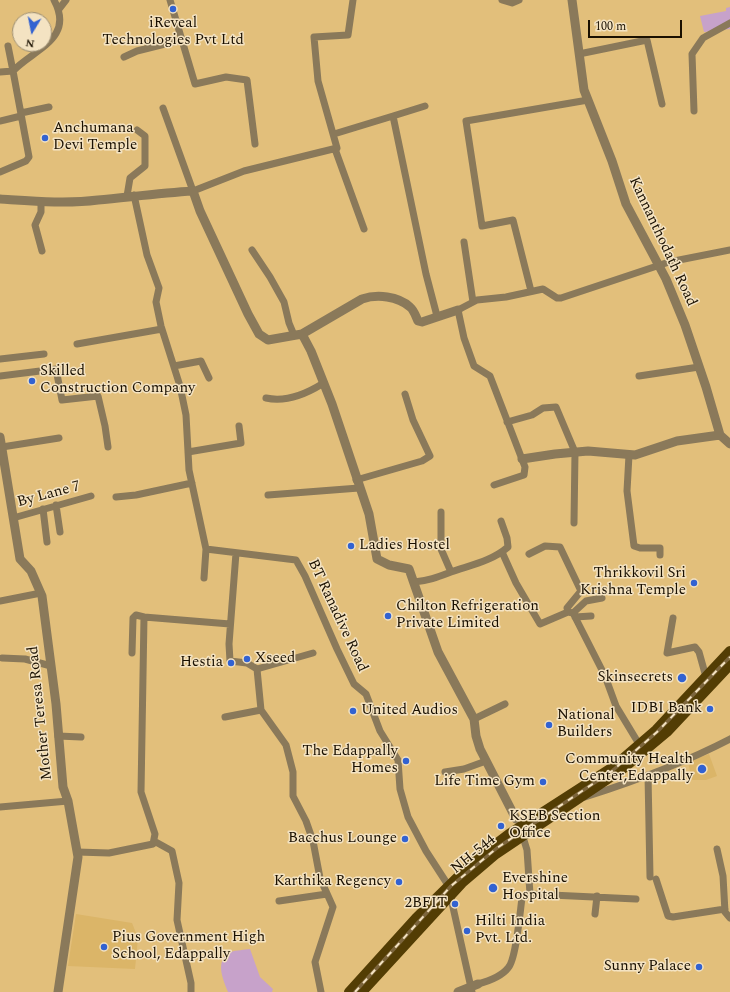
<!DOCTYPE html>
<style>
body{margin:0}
#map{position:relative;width:730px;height:992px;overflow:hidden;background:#e2bf7b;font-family:Spectral,serif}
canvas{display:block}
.north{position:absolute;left:12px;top:12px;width:40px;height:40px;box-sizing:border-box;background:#f4e3c2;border:1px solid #9d8f74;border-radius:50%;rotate:190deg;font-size:11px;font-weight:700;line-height:16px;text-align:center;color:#1a1000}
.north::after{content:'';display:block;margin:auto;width:14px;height:18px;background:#3262d1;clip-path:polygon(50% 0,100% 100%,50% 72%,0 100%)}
.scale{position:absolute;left:588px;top:20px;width:94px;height:18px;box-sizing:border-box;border:2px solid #1a1000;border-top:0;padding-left:5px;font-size:12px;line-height:14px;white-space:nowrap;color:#1a1000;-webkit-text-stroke:3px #f4e3c2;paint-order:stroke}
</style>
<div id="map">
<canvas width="730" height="992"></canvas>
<div class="north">N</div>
<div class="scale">100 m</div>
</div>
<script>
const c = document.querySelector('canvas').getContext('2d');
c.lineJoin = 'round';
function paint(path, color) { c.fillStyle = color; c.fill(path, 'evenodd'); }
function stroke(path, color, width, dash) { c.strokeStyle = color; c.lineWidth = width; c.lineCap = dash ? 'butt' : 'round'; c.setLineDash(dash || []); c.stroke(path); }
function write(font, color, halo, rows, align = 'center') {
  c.font = font + ' Spectral,serif'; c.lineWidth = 3; c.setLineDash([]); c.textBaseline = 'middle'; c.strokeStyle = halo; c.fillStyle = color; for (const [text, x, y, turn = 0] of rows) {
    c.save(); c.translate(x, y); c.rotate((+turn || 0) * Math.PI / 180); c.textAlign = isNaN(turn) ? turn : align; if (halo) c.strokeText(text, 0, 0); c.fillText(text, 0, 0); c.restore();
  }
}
const built = new Path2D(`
 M709,754L717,776L706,780H692L688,762Z
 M76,914L132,923L138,938L135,969L68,966Z`);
const green = new Path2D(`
 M730,7V29L704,32L700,16L726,11V8Z
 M250,949L260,977L273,989L272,992H228C223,979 214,960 231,952C236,950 245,950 250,949Z`);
const minor = new Path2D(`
 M170,0L195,84L226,77L247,80L255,144
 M502,0L512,3L519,0
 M59,9L66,0
 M579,54L647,40L662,104
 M124,57L137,51L181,40
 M0,72L13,71L8,46
 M163,108L193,191L244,171L337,148L318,81L314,37L348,35L353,0
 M694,111L692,54L703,38L730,23
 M21,113L49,107
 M393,116L425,106
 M0,121L21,116
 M334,134L393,116L426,274L437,316
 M335,149L364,229
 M0,172L26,161L29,157L13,71C34,49 75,39 54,0
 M134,195L147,255L159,288L156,302L161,326L180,386L186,415L189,470L206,549L296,560L305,576L337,649L354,684L366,694L380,731L398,760L400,789L408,817L426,851L448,885L472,992
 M127,196L130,178L145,166V136L137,130
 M41,202V212L35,225L42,251
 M464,242L473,302
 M252,250L270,277L284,302L289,323L294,335
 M531,291L513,220L482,226L466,121L588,100
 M77,344L162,329
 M0,359L44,354
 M174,366L201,361L209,378
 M0,376L56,369L62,400L98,396L105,426L108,447
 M639,376L699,367
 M266,398C285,402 306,394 322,384
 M507,422L532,415L543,408L556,407L575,452L574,523
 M2,447L59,438
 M188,452L241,443L239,426
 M629,455L627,491L634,546L640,548H660V555
 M356,480L422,461L430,456L413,420L405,394
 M494,485L524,475L525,467L490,376L474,366L464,338L458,310L477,300L506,297L543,289L557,298H561L669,262L730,250
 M268,495L359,488
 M116,497L136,495L192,483
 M56,505L60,532
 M43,509L47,542
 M441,512V549L451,572
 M13,518L91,496
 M502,552L516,583L540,624L568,612L573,613L605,676L616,706L639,744
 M236,553L229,644L230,661L247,663L257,669L261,710L286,745L293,772V796L306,821L313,841L320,878L333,907L315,962L321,992
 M529,554L545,546L560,547L581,591L567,608L568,612
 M204,578L206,549
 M414,582C428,581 438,577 451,572C471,565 492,561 508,547L507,538L501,521
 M0,601L41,593
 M573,613L586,601L602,598
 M575,617L591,616
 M673,618L667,653L695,647L699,652L706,677
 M132,653L133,618L136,615L144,617
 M2,658L25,659L51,666
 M257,669L313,653
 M225,717L261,710
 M474,719L505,704
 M58,736L81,737
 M445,772L464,769L486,761
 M648,775L650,877
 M585,797C635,781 684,763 730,739
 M0,807L68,801
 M523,837L527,850L530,894L636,899
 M154,841L172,851L179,883L177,920L191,983V992
 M717,849L723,876L725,912L730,918
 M77,852L109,853L153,844L155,834L141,792L144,617L230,624
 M656,879L668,916L673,917L725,909
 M279,901L327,894
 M595,914L597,896
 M478,984C489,981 501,977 508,968C516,960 520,912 522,898L530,894`);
const tertiary = new Path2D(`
 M572,0L584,90L612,161L626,204L666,279L685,325L706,387L720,435L730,444
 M0,199C32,201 66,204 98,200C130,197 161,193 193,191L200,211L248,314L259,334L268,340L302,334L362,299C377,294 398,296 410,307C414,310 416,317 418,321L422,322L458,310
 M302,334L311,351L332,404L369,514L377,559L389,565L409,569L438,652L474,719L476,736L480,749L516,819
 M0,437L20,559L31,571L42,596L56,704L63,787L68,801L78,857L58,992
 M522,459L555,454L588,451L635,455L677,441L720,435
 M458,992L478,984`);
const primary = new Path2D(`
 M349,992L416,918L476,859L509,834L613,767L656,730L730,651
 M362,992L462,883L496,854L624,768L667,732L730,665`);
const rail = new Path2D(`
 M355,992L451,886L497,848L612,771L657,732L730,657`);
const markers = [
 [173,9,4,"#3262d1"],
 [45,138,4,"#3262d1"],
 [32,381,4,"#3262d1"],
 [351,546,4,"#3262d1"],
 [694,583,4,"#3262d1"],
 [388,616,4,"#3262d1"],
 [247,659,4,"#3262d1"],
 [231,663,4,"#3262d1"],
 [682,678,5,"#3262d1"],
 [710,709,4,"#3262d1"],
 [353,711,4,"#3262d1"],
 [549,725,4,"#3262d1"],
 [406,761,4,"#3262d1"],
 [702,769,5,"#3262d1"],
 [543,782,4,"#3262d1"],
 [501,826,4,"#3262d1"],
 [405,839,4,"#3262d1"],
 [399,882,4,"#3262d1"],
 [493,888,5,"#3262d1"],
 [455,904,4,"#3262d1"],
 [467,931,4,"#3262d1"],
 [104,947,4,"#3262d1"],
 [699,967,4,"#3262d1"]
];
const poiNames = [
 ["iReveal",173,24,"center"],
 ["Technologies Pvt Ltd",173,41,"center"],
 ["Anchumana",53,129],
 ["Devi Temple",53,146],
 ["Skilled",40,372],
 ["Construction Company",40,389],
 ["Ladies Hostel",359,546],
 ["Thrikkovil Sri",686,574,"right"],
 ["Krishna Temple",686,591,"right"],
 ["Chilton Refrigeration",396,607],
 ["Private Limited",396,624],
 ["Xseed",255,659],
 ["Hestia",223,663,"right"],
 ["Skinsecrets",673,678,"right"],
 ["IDBI Bank",702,709,"right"],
 ["United Audios",361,711],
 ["National",557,716],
 ["Builders",557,733],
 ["The Edappally",398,752,"right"],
 ["Homes",398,769,"right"],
 ["Community Health",693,760,"right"],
 ["Center,Edappally",693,777,"right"],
 ["Life Time Gym",535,782,"right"],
 ["KSEB Section",509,817],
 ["Office",509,834],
 ["Bacchus Lounge",397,839,"right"],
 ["Evershine",502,879],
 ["Hospital",502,896],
 ["Karthika Regency",391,882,"right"],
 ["2BFIT",447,904,"right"],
 ["Hilti India",475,922],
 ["Pvt. Ltd.",475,939],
 ["Pius Government High",112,938],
 ["School, Edappally",112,955],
 ["Sunny Palace",691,967,"right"]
];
const streetNames = [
 ["Kannanthodath Road",662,242,65],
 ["By Lane 7",49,495,-15],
 ["BT Ranadive Road",337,616,65],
 ["Mother Teresa Road",41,713,-96],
 ["NH-544",474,855,-39]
];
paint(built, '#dbb568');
paint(green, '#c7a2ca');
stroke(minor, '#8a795a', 7);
stroke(tertiary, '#8a795a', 9);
stroke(primary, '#533d04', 10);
stroke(rail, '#7c653c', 3.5);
stroke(rail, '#f4e3c2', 2, [6]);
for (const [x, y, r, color] of markers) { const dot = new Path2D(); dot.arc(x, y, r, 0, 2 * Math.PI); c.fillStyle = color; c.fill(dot); stroke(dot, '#f4e3c2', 1.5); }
write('15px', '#1a1000', '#f4e3c2', poiNames, 'left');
write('15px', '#1a1000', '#f4e3c2', streetNames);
</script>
